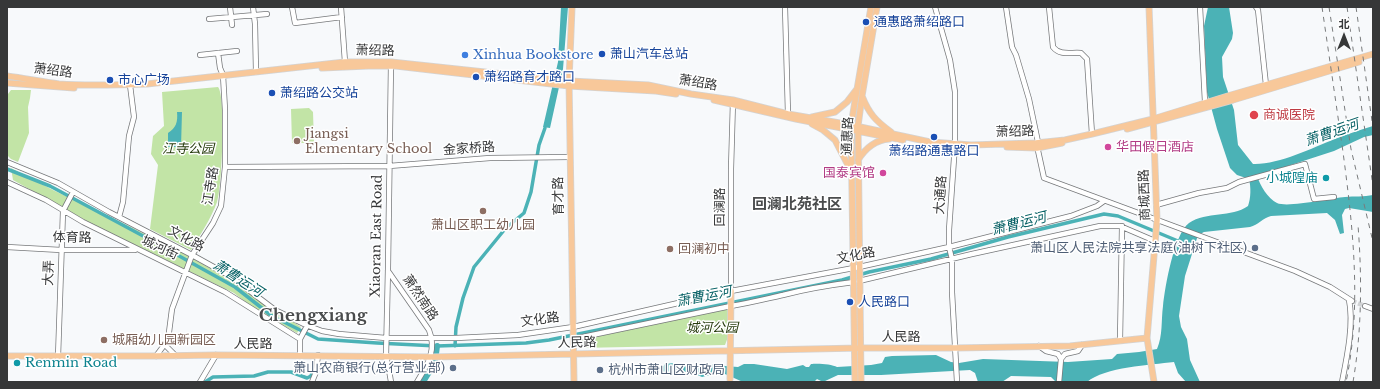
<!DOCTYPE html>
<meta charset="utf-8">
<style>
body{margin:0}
#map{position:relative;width:1380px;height:389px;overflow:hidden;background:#f7f9fb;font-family:"Libre Baskerville","Noto Sans SC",serif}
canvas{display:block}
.frame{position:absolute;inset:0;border:8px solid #363738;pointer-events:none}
.north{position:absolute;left:1324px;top:16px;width:40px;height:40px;-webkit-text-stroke:3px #fff;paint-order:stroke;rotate:0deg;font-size:11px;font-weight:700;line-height:16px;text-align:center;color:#363738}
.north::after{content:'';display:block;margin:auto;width:14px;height:18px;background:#363738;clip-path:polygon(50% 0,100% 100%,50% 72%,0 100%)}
</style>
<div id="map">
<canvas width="1380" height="389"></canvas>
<div class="frame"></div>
<div class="north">北</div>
</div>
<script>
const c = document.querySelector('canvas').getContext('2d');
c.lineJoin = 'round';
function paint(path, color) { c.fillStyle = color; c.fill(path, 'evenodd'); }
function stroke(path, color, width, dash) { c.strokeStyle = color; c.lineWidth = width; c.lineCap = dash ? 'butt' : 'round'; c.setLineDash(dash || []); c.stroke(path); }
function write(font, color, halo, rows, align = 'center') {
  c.font = font + ' "Libre Baskerville","Noto Sans SC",serif'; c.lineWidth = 3; c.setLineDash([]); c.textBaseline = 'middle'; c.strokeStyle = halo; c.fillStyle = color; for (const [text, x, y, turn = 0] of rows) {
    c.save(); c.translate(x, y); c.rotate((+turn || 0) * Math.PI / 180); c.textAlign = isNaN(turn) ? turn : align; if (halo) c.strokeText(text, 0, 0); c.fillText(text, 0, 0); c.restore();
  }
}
const green = new Path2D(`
 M218,87C226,95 222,190 217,202C211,219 200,235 191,250L150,229L158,165L151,154L153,136L164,126L162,92Z
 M11,90H31L30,98L28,107L29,133L18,162L11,159L8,156V94Z
 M309,108L313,112L314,143H292L291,109Z
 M11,168C67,199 126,223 183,253C224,275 262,302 301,327L297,333L253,308L234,293L92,224L13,180Z
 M729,308L728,337L725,345L579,348L577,341Z`);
const water = new Path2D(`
 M561,7H574H568L563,69L550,128L543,127L558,62Z
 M1208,7H1229L1233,33L1232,39L1222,57L1223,77L1234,110L1238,145L1253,164C1278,165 1312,148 1335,139C1347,134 1360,130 1373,126V135L1364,137L1334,151L1257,176C1260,185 1268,199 1277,203C1288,208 1331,198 1345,197C1354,196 1364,197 1373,195V212L1349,208L1345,209L1342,215L1344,233L1340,234L1335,220L1327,213L1271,216C1263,218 1258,225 1250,227L1204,232L1198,235L1185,276L1179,316L1181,327L1187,339L1190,360L1200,382H1186L1178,373L1174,362C1150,365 1105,367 1087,382L1055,381L1051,377L1011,376L1002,382H978L975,373L970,370L881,375H838L823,382L817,379L814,382H743L725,374H714L702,377L690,372H680L676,376L663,373L662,368L665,364L674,363L696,368L705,367L717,363L725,366L738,367L744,364H754L787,369L803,365L806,367H809L811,364C817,363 832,364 837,367L871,365L882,363L885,357L892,356L936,355L951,362L959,363L983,359L1068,362L1112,359L1117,354L1139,352L1157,349C1163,335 1161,321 1163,306C1165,287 1174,234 1189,223C1207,211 1231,218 1248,206C1251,198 1251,187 1249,179L1237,175L1230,168L1217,129L1207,92L1204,26Z
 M177,112H182L181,147H168V133C176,128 178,122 177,112Z`);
const canal = new Path2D(`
 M7,169L50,186L145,237L235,287L272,316L318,339L377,343L437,346L526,343L549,340L842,280L869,272L931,259L1008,237L1104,214L1118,216L1178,241H1181
 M455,346L456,327L463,298L474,267L505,229L524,213L531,192L539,145L545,128
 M205,382L213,377L254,376L268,372H291L307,378L311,376L312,372`);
const river = new Path2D(`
 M436,354L437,346
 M423,382L434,364L435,360`);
const minorTunnel = new Path2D(`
 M1352,301L1365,306`);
const minor = new Path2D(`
 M230,7L232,25
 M253,7L255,24L256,72
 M292,7L295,23L342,17
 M341,7L345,62
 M785,7L788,114
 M935,7L950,60L955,92V144L949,230V247L952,259V292L957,382
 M1006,7L1012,47L1016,55L1029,99L1038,142
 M1049,7L1053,47C1060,56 1071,52 1081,53L1087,59L1092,134
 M1200,7L1205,102
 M1256,7L1258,10L1266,85
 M209,19L267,14
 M200,55L237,51
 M1037,146L1044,178L1295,271L1330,287L1352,301
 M7,162L58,183L109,212L192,255L230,276L275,310L306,325L322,331L339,334L386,338H456L518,335L573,327L731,291L859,267L949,247L1071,216L1097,206L1104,201
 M225,167L389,166L490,158L570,157
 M7,182L46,200L83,222L225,292L300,339
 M1156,205L1199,193L1227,188L1239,182L1305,164L1314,199L1334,197
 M119,217L123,202L129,136L134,117L130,85
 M7,247L61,250H135
 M388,271L429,330C437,350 428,364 417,382
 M859,281L972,254L1100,226H1120L1155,241
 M731,291V169L733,101
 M1365,306L1373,309
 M573,339L731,306C749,303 765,299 783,295C806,289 830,285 854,282
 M1120,341L1122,226
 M165,345L176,356
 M1039,346L1046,351L1058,354L1061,359
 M300,355V339L307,326
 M156,356L168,340L172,309L192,255L213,223L221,206L225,167V110L223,75L220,68L218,53
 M58,357L63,211L73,192
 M200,382L216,355
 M312,382L316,372L318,355
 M391,382L388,364L386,357L388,268L391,63
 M1059,382L1061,359L1065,354L1078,351L1082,345
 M1342,382C1347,357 1354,324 1349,300`);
const major = new Path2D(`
 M572,7L569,81L574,382
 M1149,7L1157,220L1147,338L1154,382
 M322,68L368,66H396L569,86L656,91L676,94
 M7,76C24,78 42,82 59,84C88,86 117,85 147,84L345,62H391L569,81L648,85L691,94L733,100L788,114L851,125L930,142L971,145L1036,143L1065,140L1092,134L1153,119L1231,95L1373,54
 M7,83L74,88
 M862,96C869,114 876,121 891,132
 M714,100L796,119L903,140
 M812,117L835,112L847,102L857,89
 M812,124L823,130L835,140L851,171
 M1127,129L1233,100L1359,62
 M929,145L963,147
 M1007,147L1037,148L1062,143
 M858,160C865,149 875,140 889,139
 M7,356H156L216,355L431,357L860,348H955L1070,346L1147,338
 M730,379L731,291
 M855,382L851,125L871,7
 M861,382L858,126L862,96L877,7`);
const rail = new Path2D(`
 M1322,7C1329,55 1336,103 1343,152C1353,228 1362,306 1346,382
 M1329,7L1351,149L1373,242
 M1347,7L1373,186
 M1356,7L1373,128
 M1353,382C1362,330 1362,277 1358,225`);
const markers = [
 [866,22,4,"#1a4fb4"],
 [602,54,4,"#1a4fb4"],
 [465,55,4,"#3f7fe0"],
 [476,77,4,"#1a4fb4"],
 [110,80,4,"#1a4fb4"],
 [272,93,4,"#1a4fb4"],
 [1254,115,5,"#e0444e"],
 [934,137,4,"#1a4fb4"],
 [297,141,4,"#8d6e63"],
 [1108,147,4,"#d1479c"],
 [883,173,4,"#d1479c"],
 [1326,178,4,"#0f9aa8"],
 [483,211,4,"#8d6e63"],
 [1255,248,4,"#5c6f8a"],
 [670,249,4,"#8d6e63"],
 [850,302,4,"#1a4fb4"],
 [104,340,4,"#8d6e63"],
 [17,363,4,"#0f9aa8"],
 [453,368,4,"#5c6f8a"],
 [600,370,4,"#5c6f8a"]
];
const transitNames = [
 ["通惠路萧绍路口",874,22],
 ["萧山汽车总站",610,54],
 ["萧绍路育才路口",484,77],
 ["市心广场",118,80],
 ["萧绍路公交站",280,93],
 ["萧绍路通惠路口",934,151,"center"],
 ["人民路口",858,302]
];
const streetNames = [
 ["萧绍路",375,51,1],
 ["萧绍路",53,71,7],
 ["萧绍路",698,83,9],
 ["萧绍路",1015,132,-2],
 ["通惠路",848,136,-87],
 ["金家桥路",469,149,-4],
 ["江寺路",211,186,-81],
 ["大通路",941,195,-86],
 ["商城西路",1145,195,-92],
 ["育才路",559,196,-91],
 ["回澜路",720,207,-90],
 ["Xiaoran East Road",377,236,-89],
 ["体育路",72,238,1],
 ["文化路",186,239,28],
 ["城河街",160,248,25],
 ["文化路",856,256,-11],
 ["大弄",49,273,-88],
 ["萧然南路",420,298,56],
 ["文化路",540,320,-8],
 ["人民路",901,337],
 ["人民路",577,343,-1],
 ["人民路",253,344]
];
const shopNames = [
 ["Xinhua Bookstore",473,55]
];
const healthNames = [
 ["商诚医院",1263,115]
];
const educationNames = [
 ["Jiangsi",305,134],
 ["Elementary School",305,149],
 ["萧山区职工幼儿园",483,225,"center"],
 ["回澜初中",678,249],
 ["城厢幼儿园新园区",112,340]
];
const hotelNames = [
 ["华田假日酒店",1116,147],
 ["国泰宾馆",875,173,"right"]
];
const parkNames = [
 ["江寺公园",188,149],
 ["城河公园",712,328]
];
const cultureNames = [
 ["小城隍庙",1318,178],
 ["Renmin Road",25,363,"left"]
];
const serviceNames = [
 ["萧山区人民法院共享法庭(油树下社区)",1247,248],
 ["萧山农商银行(总行营业部)",445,368],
 ["杭州市萧山区财政局",608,370,"left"]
];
const waterNames = [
 ["萧曹运河",1332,133,-19],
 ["萧曹运河",1019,224,-14],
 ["萧曹运河",238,279,33],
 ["萧曹运河",704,297,-11]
];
const quarterNames = [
 ["回澜北苑社区",797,205]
];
const districtNames = [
 ["Chengxiang",313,316]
];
paint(green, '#c2e4a6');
paint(water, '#4bb2b6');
stroke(canal, '#4bb2b6', 3.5);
stroke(river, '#4bb2b6', 6);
stroke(minorTunnel, '#d0d2d4', 4.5, [4.5, 2]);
stroke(minor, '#77797b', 6);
stroke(major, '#d3d3d3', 7);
stroke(minor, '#fff', 4.5);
stroke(major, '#f8c89a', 5.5);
stroke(rail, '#797b7c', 1, [5, 5]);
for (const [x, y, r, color] of markers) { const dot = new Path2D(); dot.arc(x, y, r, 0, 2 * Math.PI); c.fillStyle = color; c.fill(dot); stroke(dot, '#fff', 1.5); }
write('13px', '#164399', '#fff', transitNames, 'left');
write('13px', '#363738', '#fff', streetNames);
write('13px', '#366cbe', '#fff', shopNames, 'left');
write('13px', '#be3a42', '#fff', healthNames, 'left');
write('13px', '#785e54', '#fff', educationNames, 'left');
write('13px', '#b23c85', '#fff', hotelNames, 'left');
write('italic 13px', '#273c0e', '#fff', parkNames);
write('13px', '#0d838f', '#fff', cultureNames, 'right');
write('13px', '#4e5e75', '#fff', serviceNames, 'right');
write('italic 14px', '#0a6367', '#fff', waterNames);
write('bold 15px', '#4a4c4d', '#fff', quarterNames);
write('bold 17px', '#4a4c4d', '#fff', districtNames);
</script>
